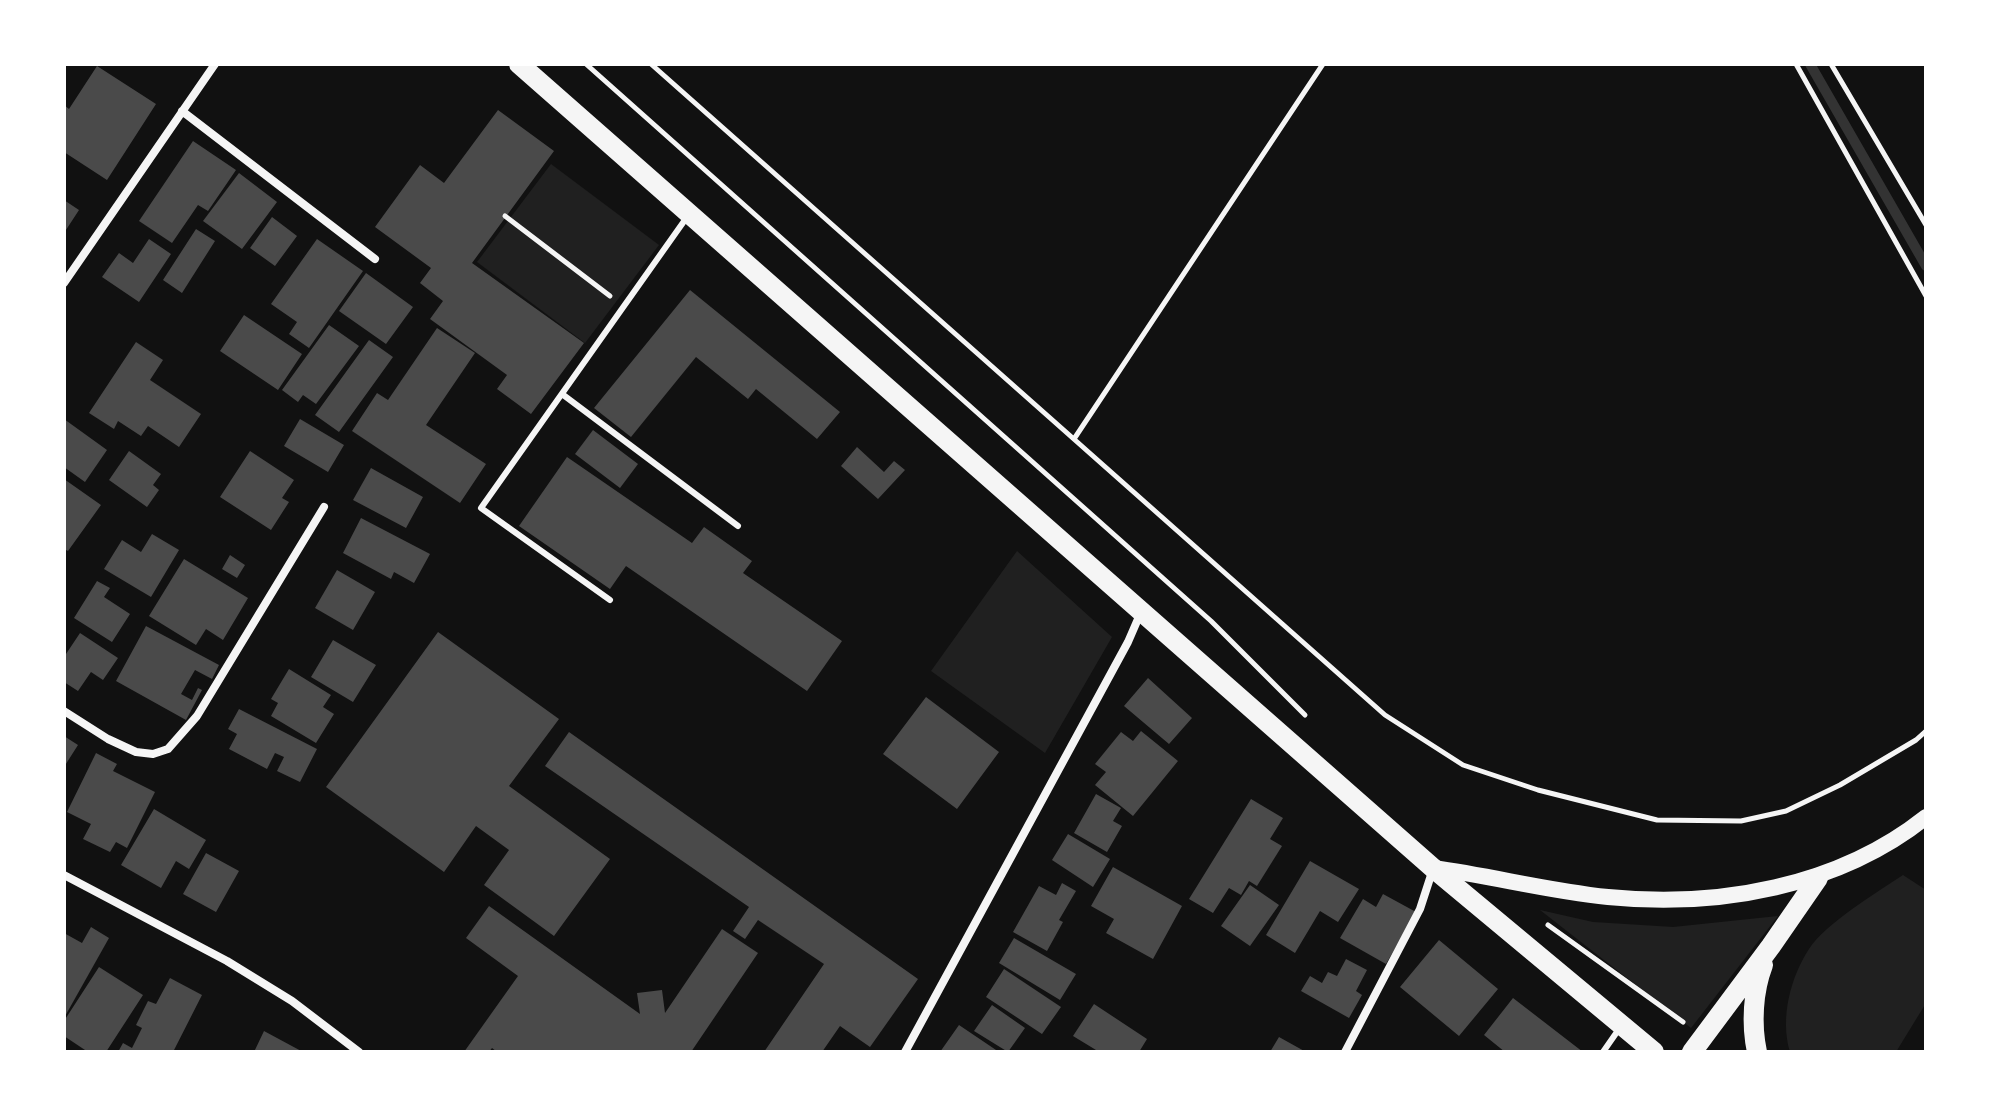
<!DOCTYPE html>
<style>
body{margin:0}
#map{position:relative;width:1990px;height:1116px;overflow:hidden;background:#111;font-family:Spectral,serif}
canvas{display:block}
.frame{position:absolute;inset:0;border:66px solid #fff;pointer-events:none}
</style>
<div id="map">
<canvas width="1990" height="1116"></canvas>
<div class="frame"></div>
</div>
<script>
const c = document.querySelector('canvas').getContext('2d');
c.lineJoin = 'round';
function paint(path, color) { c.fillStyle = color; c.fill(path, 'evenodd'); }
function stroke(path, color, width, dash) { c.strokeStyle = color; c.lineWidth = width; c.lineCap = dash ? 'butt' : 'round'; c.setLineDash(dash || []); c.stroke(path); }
const green = new Path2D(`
 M551,164L659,245L585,343L477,262Z
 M1017,551L1112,637L1045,753L931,671Z
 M1903,875L1926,890V1003L1896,1052H1790C1780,1019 1790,978 1809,949C1826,923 1876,893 1903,875Z
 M1540,910L1593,922L1673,927L1778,916L1691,1028Z`);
const stream = new Path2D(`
 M1810,64L1926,266`);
const building = new Path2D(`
 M97,66L156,104L107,180L64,152V105L69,109Z
 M498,110L554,151L472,263L584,343L531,414L497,389L507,375L430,319L443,301L420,283L431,268L375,227L420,165L444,183Z
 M193,141L236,170L208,211L198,205L172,243L139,221Z
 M239,173L277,202L242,249L203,221Z
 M64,200L79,210L64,233Z
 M272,217L297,236L275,266L250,248Z
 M196,229L215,241L182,293L163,280Z
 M149,239L171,254L139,302L102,277L119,253L133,263Z
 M317,239L363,271L309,348L289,334L297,322L271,304Z
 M366,273L413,307L386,344L339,311Z
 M690,290L840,412L817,439L756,389L748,399L696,357L631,437L594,408Z
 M244,315L302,354L278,390L220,351Z
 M329,325L359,346L316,404L303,395L298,402L282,390Z
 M437,328L475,353L426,425L486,464L460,503L352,431L377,393L388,400Z
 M369,340L393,357L339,432L315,415Z
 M136,342L163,360L150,380L201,414L179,447L148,426L141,436L118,421L114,429L89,413Z
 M64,419L107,450L85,482L64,467Z
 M300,419L344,445L328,472L284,446Z
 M593,430L638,464L620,488L575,454Z
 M857,447L884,472L894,461L905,470L878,499L841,466Z
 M129,451L161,474L153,485L159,490L147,507L109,480Z
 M250,451L294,480L282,498L289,502L271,530L220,497Z
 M567,457L692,543L704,527L752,561L743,573L842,641L807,691L626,566L610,589L519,526Z
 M371,468L423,497L406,528L353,500Z
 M64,479L101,505L68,551L64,549Z
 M361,518L430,554L414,583L394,572L391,579L343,553Z
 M152,534L179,550L151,597L104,569L122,540L141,552Z
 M230,555L245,565L237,578L222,569Z
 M184,559L248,598L223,640L206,629L196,645L149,616Z
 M337,570L375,592L353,630L315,608Z
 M97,581L110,588L104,597L130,614L112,642L74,618Z
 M146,626L219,665L212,679L195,670L181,694L192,700L198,688L202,690L186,720L116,681Z
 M438,632L559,719L509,786L610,859L554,936L484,885L509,850L476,826L444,872L326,787Z
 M80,633L118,658L103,680L91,672L78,691L64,682V657Z
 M333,640L376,665L353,702L311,677Z
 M289,669L331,695L323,707L334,714L316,743L271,716L278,703L271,699Z
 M1148,678L1192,718L1169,744L1124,706Z
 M926,697L999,752L957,809L883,754Z
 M239,709L317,749L300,782L277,771L284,757L275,753L267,769L229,749L237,734L228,729Z
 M1141,731L1178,761L1133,816L1095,785L1106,772L1095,764L1121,732L1133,741Z
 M569,732L918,979L870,1047L840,1026L822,1052H764L824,964L758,920L745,939L733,931L749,907L545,766Z
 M64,736L78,745L64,767Z
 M96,753L117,764L113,771L155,792L127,848L116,842L110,852L83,839L91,824L67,812Z
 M1096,794L1121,808L1113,821L1122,826L1107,852L1074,833Z
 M1251,799L1283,818L1270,839L1282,846L1257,886L1249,881L1241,895L1229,888L1213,913L1189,899Z
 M154,809L206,840L189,869L176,861L161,888L121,865Z
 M1068,834L1110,859L1093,887L1052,860Z
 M206,853L239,871L216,912L183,894Z
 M1310,861L1359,889L1338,922L1320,911L1295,953L1266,935Z
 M1113,867L1182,906L1153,959L1106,933L1114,919L1091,906Z
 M1062,883L1076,891L1059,920L1063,922L1047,951L1013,932L1039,886L1056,895Z
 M1250,885L1279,905L1250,946L1221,926Z
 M1383,894L1416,912L1386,964L1340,938L1363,899L1376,907Z
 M489,906L640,1014L637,993L662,990L665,1013L722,929L758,953L691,1052H497L492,1048L489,1052H464L518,976L466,938Z
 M91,927L109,938L64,1018V933L82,943Z
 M1014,938L1076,974L1060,1000L999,963Z
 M1439,940L1498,989L1459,1036L1400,987Z
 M1346,959L1367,970L1356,991L1362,995L1349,1018L1301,991L1310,976L1322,983L1328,972L1337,976Z
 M99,967L143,995L106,1052H88L64,1036V1021Z
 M1004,969L1061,1007L1042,1034L986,997Z
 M170,978L202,995L173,1052H118L123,1043L132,1048L142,1028L136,1025L148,1001L156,1004Z
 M1513,998L1583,1052H1505L1484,1035Z
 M1094,1004L1147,1039L1139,1052H1094L1096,1050L1073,1036Z
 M992,1005L1025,1028L1008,1052L974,1031Z
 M959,1025L999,1052H940Z
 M264,1031L303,1052H254Z
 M1279,1037L1306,1052H1270Z`);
const path = new Path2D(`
 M586,64L1211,621L1305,715
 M651,64L1385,715L1463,765L1538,790L1657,820L1741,821L1786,811L1840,785L1916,740L1926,731
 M1796,64L1926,296
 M1831,64L1926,225
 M505,216L610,296
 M1074,439L1323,64
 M1548,925L1683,1022`);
const service = new Path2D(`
 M562,394L738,526
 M610,600L481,508L687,217
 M1603,1052L1619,1029`);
const minor = new Path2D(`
 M182,111L375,259
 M64,283L215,64
 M64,711L108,739L136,752L153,754L168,749L197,716L324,507
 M64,875L227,961L292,1001L359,1052
 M905,1052L1128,642L1141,612
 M1345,1052L1420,909L1433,869`);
const secondary = new Path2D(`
 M1433,868C1492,876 1549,891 1608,897C1718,908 1838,887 1926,817`);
const primary = new Path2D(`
 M519,64L1433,868L1654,1052
 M1692,1052L1771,946L1818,878
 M1757,1052C1751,1024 1753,991 1763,965`);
paint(green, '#202020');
stroke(stream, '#333', 10);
paint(building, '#4a4a4a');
stroke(path, '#f5f5f5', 5);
stroke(service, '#f5f5f5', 6);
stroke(minor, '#f5f5f5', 8);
stroke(secondary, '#f5f5f5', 16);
stroke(primary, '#f5f5f5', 20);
</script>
